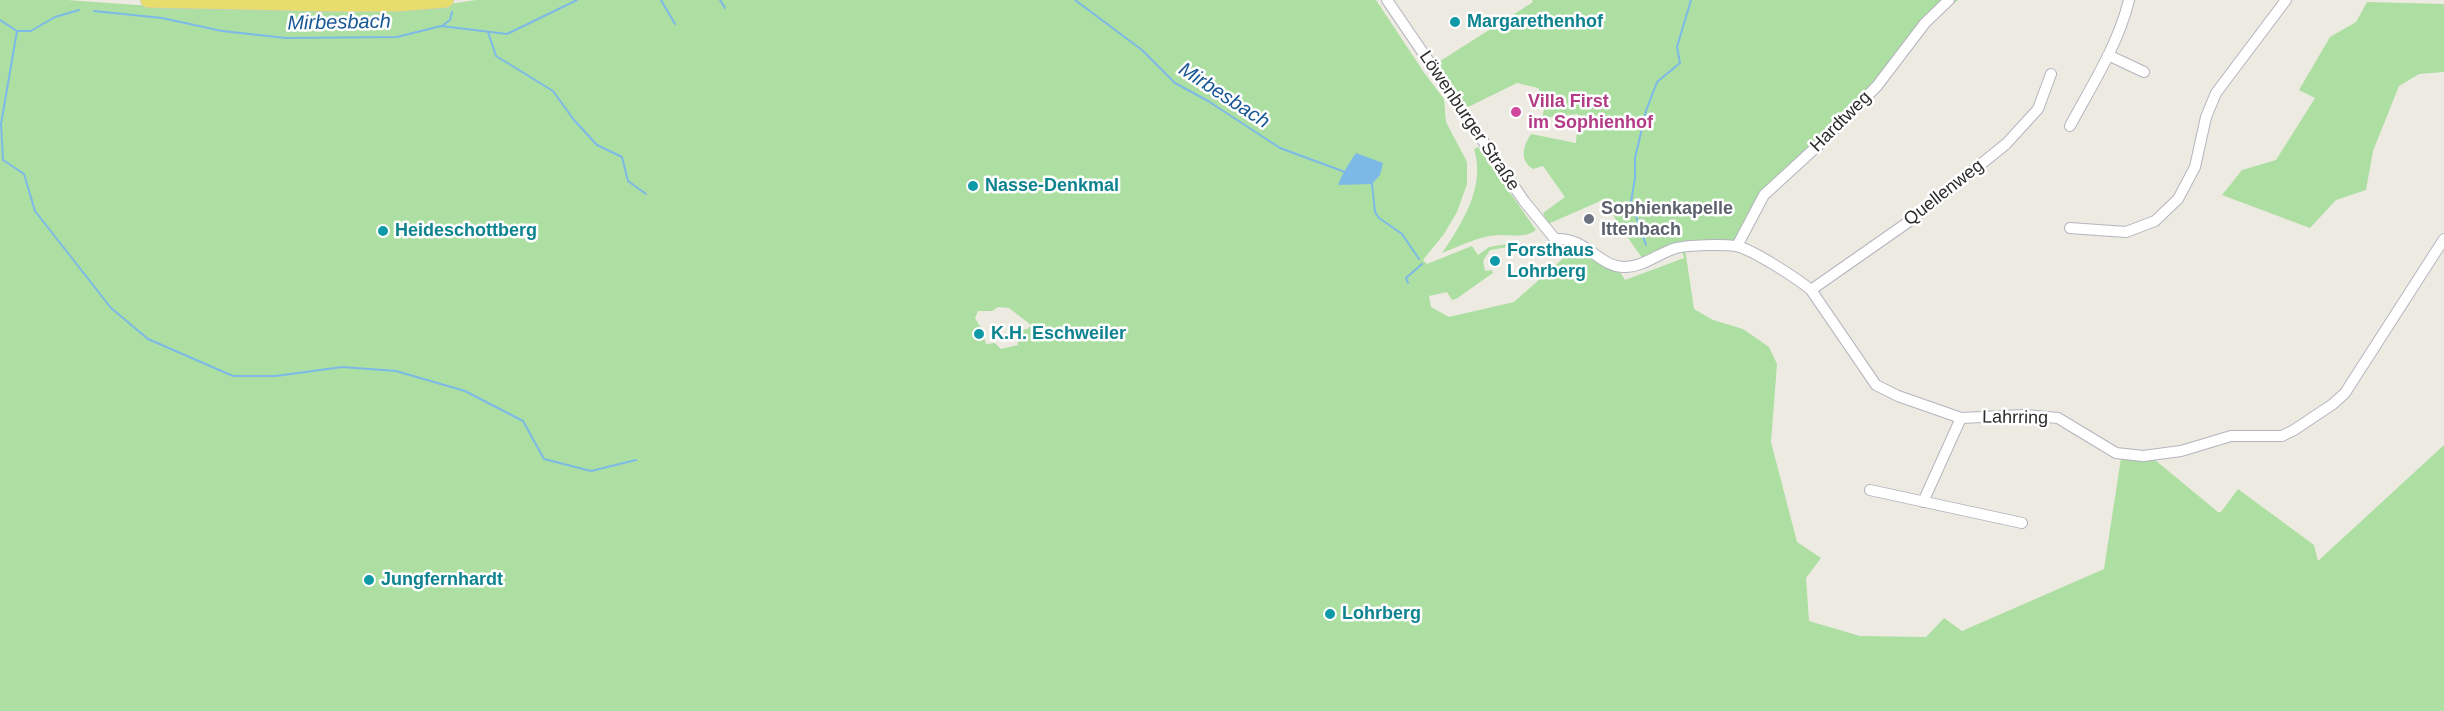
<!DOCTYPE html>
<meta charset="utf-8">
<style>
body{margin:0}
canvas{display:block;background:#edeae1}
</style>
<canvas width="2444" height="711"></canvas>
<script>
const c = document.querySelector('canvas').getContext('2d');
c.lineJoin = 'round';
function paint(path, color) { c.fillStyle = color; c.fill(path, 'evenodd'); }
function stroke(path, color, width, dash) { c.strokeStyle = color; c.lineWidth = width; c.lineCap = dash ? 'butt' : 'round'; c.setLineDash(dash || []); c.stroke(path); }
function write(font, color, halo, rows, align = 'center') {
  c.font = font + ' Helvetica,sans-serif'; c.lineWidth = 5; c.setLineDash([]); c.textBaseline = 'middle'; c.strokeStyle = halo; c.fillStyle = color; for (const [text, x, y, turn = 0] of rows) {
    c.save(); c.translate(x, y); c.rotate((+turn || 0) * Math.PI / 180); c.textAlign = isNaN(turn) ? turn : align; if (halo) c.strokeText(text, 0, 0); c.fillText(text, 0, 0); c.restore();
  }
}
const green = new Path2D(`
 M0,0H67L166,7L421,8L476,0H1376L1425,74L1444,99L1446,122L1467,162V184L1457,212L1444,234L1423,260L1427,264L1472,246L1478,255L1489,247L1513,243L1514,246L1490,250L1483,261L1485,271L1492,270L1493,273L1456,299L1452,300L1447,292L1429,296L1431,307L1449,317L1514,302L1578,245C1593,255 1618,264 1625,280L1684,258L1682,250L1685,249L1694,309L1713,320L1743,329L1769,347L1777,364L1771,442L1797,542L1821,558L1806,578L1809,621L1860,636L1926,637L1944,618L1962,631L2104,569L2121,458L2155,460L2218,512H2221L2238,489L2314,545L2318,561L2444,445V711H0ZM998,307L1009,308L1031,325L1028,329L1020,330L1017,335L1018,345L1001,349L995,343L986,344L981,328L975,318L978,311H992Z
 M1532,0H1958L1927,25L1827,141L1766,196L1740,245L1675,244L1642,258L1617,222L1605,199L1548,224L1543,213L1565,197L1543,166L1533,169C1519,160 1523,146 1531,134L1576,143L1578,114L1542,118L1546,101L1538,88L1517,83L1466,108L1434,65L1533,2Z
 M2367,2L2444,4V72L2419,74L2399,86L2373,151L2366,190L2336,200L2310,228L2222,195L2242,170L2276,160L2315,98L2299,90L2330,37L2356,22Z
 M1478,147L1536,230C1526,238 1513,235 1500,235C1481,235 1460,246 1442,253C1462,224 1486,186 1474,149Z`);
const water = new Path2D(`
 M1356,153L1383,163L1380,175L1372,184L1338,185C1342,174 1349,163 1356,153Z`);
const stream = new Path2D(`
 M661,0L675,24
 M720,0L725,8
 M1075,0L1142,50L1175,83L1208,101L1280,148L1345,172
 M94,11L162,18L222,31L286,38L397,37L441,26L507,34L577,0
 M0,20L17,31H31L55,17L79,10
 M442,26L450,20L452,12
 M17,31L1,124L3,160L24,174L35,211L111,308L148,339L233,376H276L342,367L396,371L465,391L523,421L544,459L591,471L636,460
 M488,32L496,56L553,91L574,120L597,145L622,157L628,181L646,194
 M1370,183L1372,184L1375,212L1379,218L1402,234L1419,259
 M1646,245L1631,202L1635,178V158L1646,111L1657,82L1680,63L1677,47L1691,0
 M1408,283L1406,278L1422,264`);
const street = new Path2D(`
 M1387,0L1524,201L1555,239C1588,237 1599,268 1625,267C1643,267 1659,253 1676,248C1689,245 1722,244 1736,246C1752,249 1798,279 1811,290L1876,385L1898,396L1961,418L2025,415L2058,418L2116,453L2143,456L2181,451L2231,436H2282L2294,430L2333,404L2345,393L2444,239
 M2108,55L2144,72
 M2070,126C2092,85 2118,45 2129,0
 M2070,228L2126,232L2155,221L2178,199L2195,167L2206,117L2216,93L2286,0
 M1737,246L1764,195L1825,139L1877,86L1925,23L1949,0
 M1811,290L1914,218L2006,144L2038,109L2051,74
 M1870,490L2022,523
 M1923,502L1961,418`);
const primary = new Path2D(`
 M148,0L336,4H397L446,0`);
const markers = [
 [1455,22,6,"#0f9aa8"],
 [1516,112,6,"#d1479c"],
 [973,186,6,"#0f9aa8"],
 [1589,219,6,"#6b7280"],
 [383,231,6,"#0f9aa8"],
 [1495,261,6,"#0f9aa8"],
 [979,334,6,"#0f9aa8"],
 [369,580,6,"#0f9aa8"],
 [1330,614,6,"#0f9aa8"]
];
const cultureNames = [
 ["Margarethenhof",1467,22],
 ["Nasse-Denkmal",985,186],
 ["Heideschottberg",395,231],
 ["Forsthaus",1507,251],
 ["Lohrberg",1507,272],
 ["K.H. Eschweiler",991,334],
 ["Jungfernhardt",381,580],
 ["Lohrberg",1342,614]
];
const hotelNames = [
 ["Villa First",1528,102],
 ["im Sophienhof",1528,123]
];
const streetNames = [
 ["Löwenburger Straße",1469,121,56],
 ["Hardtweg",1841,122,-45],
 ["Quellenweg",1944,193,-38],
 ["Lahrring",2015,418,1]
];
const worshipNames = [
 ["Sophienkapelle",1601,209],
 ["Ittenbach",1601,230]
];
const waterNames = [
 ["Mirbesbach",339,23,-1],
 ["Mirbesbach",1224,96,33]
];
paint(green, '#addfa2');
paint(water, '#7db9e6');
stroke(stream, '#7db9e6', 2);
stroke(street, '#b4b4bf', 12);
stroke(primary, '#c8c8c8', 16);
stroke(street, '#fff', 10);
stroke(primary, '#e6dd6d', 15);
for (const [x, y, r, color] of markers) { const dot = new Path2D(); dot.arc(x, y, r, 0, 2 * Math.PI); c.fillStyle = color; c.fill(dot); stroke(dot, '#fff', 2); }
write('bold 18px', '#0d838f', '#fff', cultureNames, 'left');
write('bold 18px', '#b23c85', '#fff', hotelNames, 'left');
write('18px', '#2d2d2d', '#fff', streetNames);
write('bold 18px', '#5b616d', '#fff', worshipNames, 'left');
write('italic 20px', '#195795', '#fff', waterNames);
</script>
